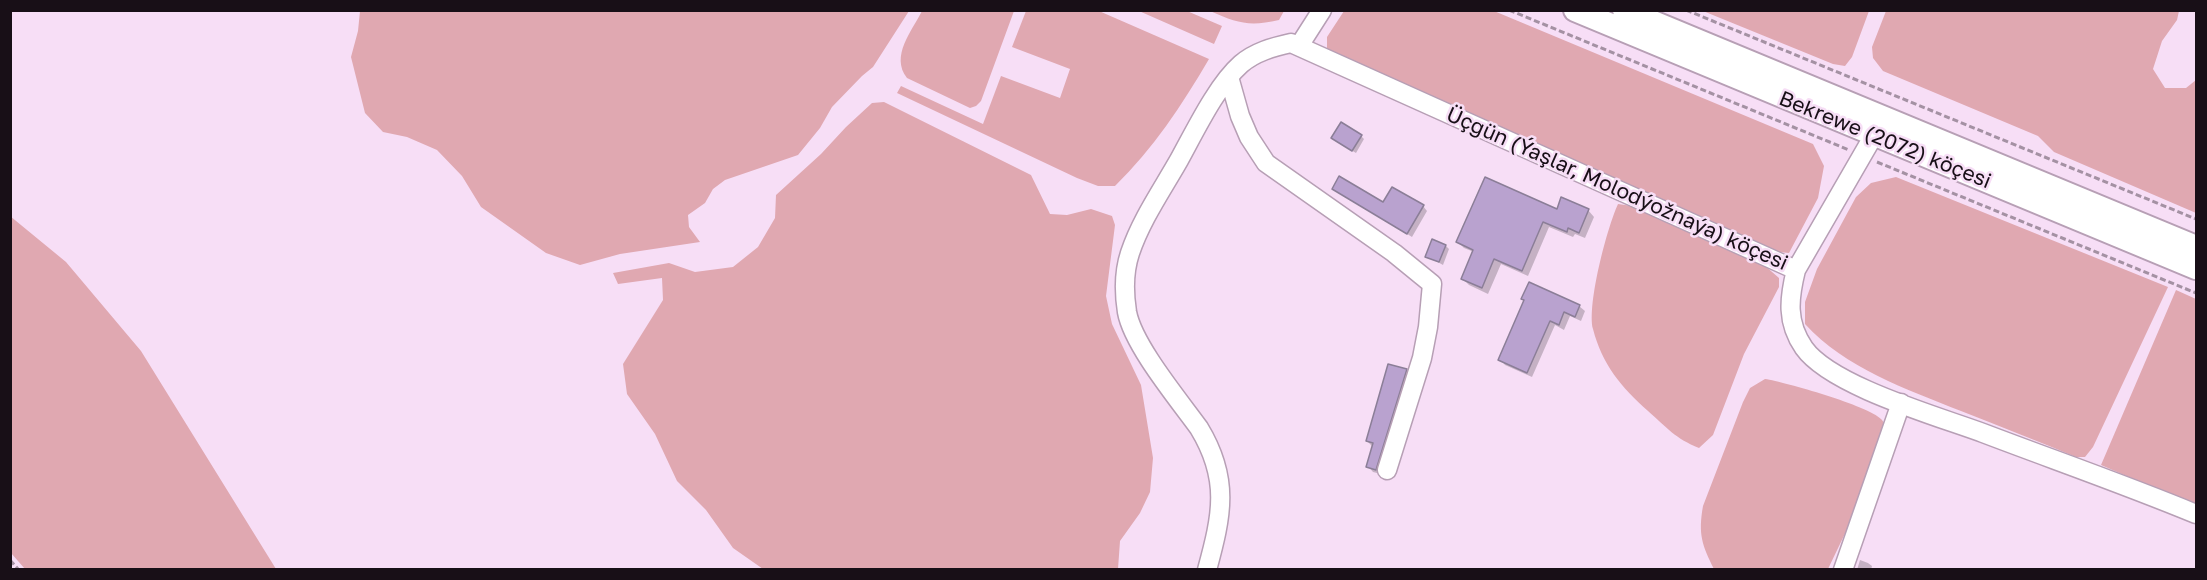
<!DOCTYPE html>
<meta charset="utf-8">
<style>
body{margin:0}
#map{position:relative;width:2207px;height:580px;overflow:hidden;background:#f7def6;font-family:"Golos Text",sans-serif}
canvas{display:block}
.frame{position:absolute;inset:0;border:12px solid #180f17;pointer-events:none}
</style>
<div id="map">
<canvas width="2207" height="580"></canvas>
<div class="frame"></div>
</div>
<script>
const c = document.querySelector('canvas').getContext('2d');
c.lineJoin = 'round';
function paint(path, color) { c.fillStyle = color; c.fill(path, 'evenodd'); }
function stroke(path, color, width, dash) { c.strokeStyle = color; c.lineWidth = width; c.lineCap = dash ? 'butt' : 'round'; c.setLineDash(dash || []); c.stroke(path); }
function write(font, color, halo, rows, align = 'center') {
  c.font = font + ' "Golos Text",sans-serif'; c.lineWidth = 5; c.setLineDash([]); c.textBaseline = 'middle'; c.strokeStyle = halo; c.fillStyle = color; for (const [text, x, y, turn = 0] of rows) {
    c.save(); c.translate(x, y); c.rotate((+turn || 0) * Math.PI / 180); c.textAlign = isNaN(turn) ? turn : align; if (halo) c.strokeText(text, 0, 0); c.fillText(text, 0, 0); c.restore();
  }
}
const forest = new Path2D(`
 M360,11V10L909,11L873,67L862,76L832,107L820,128L798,155L725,180L713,189L705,203L688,215L689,227L700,242L620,254L580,265L546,253L481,207L462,176L437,150L407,137L383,132L365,113L351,57L358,31Z
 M922,11H1014L981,101L976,106L970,108L907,78C890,56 912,31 922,11Z
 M1026,11H1099L1209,59C1182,105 1153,149 1115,186H1098L1077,178L897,93L901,86L983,124L1001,76L1060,98L1070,69L1012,47Z
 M1139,11H1187L1222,26L1214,44Z
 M1210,11H1284L1279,20C1249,27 1237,23 1210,11Z
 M1344,11H1494L1813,144L1824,166L1818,198L1789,253L1779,252L1734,234L1327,54V37Z
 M1703,11H1869L1852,57L1845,66L1833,64Z
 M1886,11H2179L2177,20L2162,41L2153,69L2165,88H2186L2196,80V213L2054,152L2038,136L1883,71L1873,58L1872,47Z
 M884,102L1031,175L1050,214L1067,215L1091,209L1112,216L1115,225L1106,296L1112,324L1141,385L1153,458L1150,492L1140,513L1120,541L1118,569H763L733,548L706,510L677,481L655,434L627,394L623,364L663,300L662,278L618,284L613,273L669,263L695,272L733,267L758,247L775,218L776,195L821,154L846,127L872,103Z
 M1896,177L2168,287L2093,447L2085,457H2076C2038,441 1999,426 1961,411C1906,389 1845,368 1805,324V302L1817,269L1856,197L1871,183Z
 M1618,204L1632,206L1716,242L1764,265L1779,278V287L1744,354L1713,435L1699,448C1676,439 1666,427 1648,411C1621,387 1602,364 1593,329C1587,304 1607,228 1618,204Z
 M10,216L66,262L141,351L276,569H25L11,553Z
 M2176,290L2196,299V506L2101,465Z
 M1765,379C1785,382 1869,406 1881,419C1884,422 1884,424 1885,428L1851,521L1828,569H1714C1702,545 1698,534 1703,506L1743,402L1750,388Z`);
const shadow = new Path2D(`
 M1361,136L1364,139L1356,153L1336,141Z
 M1334,188L1384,204L1423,206L1427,211L1412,237Z
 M1588,210L1594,217L1585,238L1575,234L1573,237L1549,227L1528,276L1501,264L1488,294L1469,285L1463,279L1474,252L1464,248L1458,242L1557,211Z
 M1446,246L1449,249L1443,265L1427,256Z
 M1525,301L1579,306L1585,311L1581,321L1570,316L1564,330L1555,325L1532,377L1505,365L1500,359Z
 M1406,370L1411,376L1381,474L1373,472L1368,466L1373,447L1367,441Z
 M1860,560L1868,563L1872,566L1871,570H1857Z`);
const building = new Path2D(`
 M1341,122L1362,135L1352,151L1331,138Z
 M1339,176L1383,202L1392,187L1424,205L1407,234L1332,189Z
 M1485,177L1557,209L1561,197L1589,209L1579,233L1568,228L1567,232L1543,222L1522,271L1494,259L1482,288L1461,279L1473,250L1456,242Z
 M1432,239L1446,245L1439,262L1425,257Z
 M1529,282L1580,305L1575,317L1564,312L1559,325L1550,321L1527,373L1498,360L1524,300L1521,299Z
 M1388,364L1407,369L1376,470L1366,467L1373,443L1366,441Z`);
const path = new Path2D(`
 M1509,10L1849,150
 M1686,10L2196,219
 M1877,162L2196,293
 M10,560L19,570`);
const minor = new Path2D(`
 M1299,46L1322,10
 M1229,77L1240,116L1249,137L1266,163L1394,253L1432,284L1428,327L1422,358L1387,470
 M1796,270L1874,135
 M1207,570C1222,515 1230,479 1199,428C1178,399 1133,345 1127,312C1124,293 1124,271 1130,253C1141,220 1162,190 1179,160C1195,131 1217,85 1241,64C1255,52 1273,47 1291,43L1796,270C1789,298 1786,322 1804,348C1831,386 1937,416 1983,433C2054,460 2126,485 2196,514
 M1843,570L1901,403`);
const major = new Path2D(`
 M1575,10L2196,268
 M1624,10L2196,247`);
const streetNames = [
 ["Bekrewe (2072) köçesi",1885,140,22],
 ["Üçgün (Ýaşlar, Molodýožnaýa) köçesi",1617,189,24]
];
paint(forest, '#e0a8b1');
paint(shadow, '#0003');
paint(building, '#b9a2cf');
stroke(building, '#8b7e97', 1.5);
stroke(minor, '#b79fb5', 21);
stroke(major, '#b79fb5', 26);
stroke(path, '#a491a3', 3, [6, 3]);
stroke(minor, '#fff', 18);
stroke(major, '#fff', 22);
write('21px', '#180f17', '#f7def6', streetNames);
</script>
